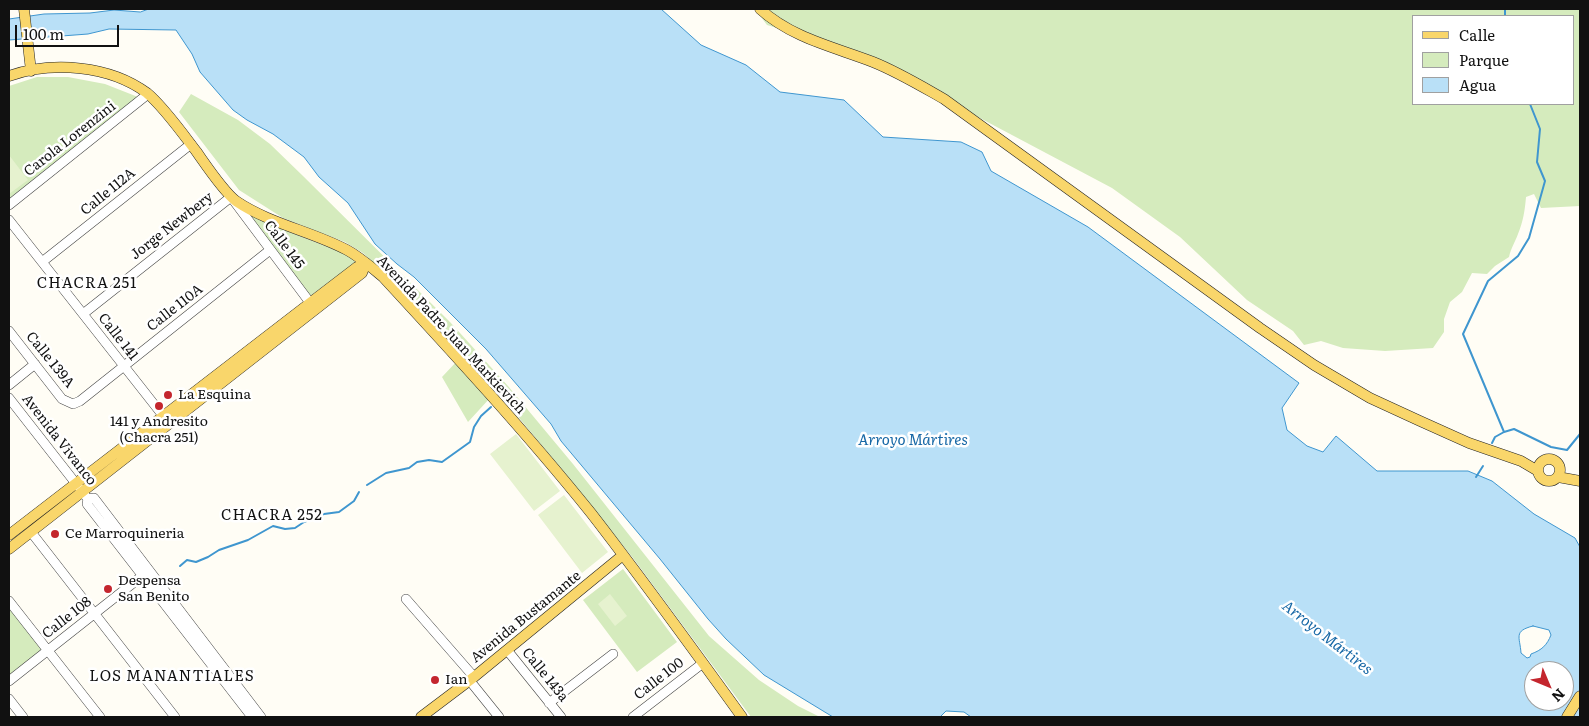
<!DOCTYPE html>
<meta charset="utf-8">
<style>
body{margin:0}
#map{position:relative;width:1589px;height:726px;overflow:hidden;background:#fffdf5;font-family:Literata,serif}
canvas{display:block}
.frame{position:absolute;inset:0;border:10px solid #111;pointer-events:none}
.legend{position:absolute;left:1412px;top:15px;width:162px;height:90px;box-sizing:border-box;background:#fff;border:1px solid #a0a0a0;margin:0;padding:6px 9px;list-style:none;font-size:15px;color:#111}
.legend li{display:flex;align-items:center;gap:10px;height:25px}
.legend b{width:25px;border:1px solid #a0a0a0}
.north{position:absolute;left:1524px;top:661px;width:50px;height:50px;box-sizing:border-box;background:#fff;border:1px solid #a0a0a0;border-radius:50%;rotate:135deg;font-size:14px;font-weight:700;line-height:20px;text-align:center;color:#111}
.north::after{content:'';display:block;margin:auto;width:18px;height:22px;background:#c4262e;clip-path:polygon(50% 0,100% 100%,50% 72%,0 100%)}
.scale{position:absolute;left:15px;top:25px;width:104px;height:22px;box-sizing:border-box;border:2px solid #111;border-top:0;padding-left:6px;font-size:15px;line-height:18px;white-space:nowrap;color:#111;-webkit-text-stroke:4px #fff;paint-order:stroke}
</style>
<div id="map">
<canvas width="1589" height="726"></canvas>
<div class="frame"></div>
<ul class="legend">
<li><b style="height:6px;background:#f9d66b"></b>Calle</li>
<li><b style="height:14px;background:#d5ebbd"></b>Parque</li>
<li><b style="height:14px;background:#b9e0f7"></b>Agua</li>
</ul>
<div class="north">N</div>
<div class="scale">100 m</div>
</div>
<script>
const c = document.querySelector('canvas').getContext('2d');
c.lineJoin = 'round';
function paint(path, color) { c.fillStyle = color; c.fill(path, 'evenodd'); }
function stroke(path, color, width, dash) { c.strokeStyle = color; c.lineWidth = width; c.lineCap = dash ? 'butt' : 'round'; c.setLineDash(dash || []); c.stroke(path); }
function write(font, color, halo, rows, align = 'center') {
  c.font = font + ' Literata,serif'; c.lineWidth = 5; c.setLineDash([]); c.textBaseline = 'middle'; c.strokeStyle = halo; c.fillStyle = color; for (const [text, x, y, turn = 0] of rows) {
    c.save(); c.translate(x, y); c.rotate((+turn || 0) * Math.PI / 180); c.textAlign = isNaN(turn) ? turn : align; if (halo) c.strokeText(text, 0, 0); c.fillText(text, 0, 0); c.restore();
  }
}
const green = new Path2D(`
 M755,9H1580V206L1541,208L1534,194L1526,197C1525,210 1523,222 1518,234C1515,242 1511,248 1509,257L1495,266L1487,274L1472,273L1462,292L1450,302L1444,319V332L1433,348L1385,351L1343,348L1321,341L1304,345L1293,331L1247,300L1180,237L1112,188L944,99L894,77L874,63L844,57L803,42L797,34L767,25ZM1413,16H1573V104H1413Z
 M37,77H68L105,84L138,97L9,199V86Z
 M191,94L238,120L270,144L303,176L450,322L508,386L573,464L709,636L759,680L798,706L820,717H751L633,558L564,472L500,395L441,330L384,272L363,253L345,242L283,218L239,190L179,112Z
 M242,208L271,225L346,254L356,262L309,297Z
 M458,360L490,398L468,422L442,377Z
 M623,569L677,642L637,672L583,600Z
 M9,604L44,649L9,676Z`);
const pitch = new Path2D(`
 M9,155L28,180L9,194Z
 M516,434L560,491L534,511L490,454Z
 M564,495L608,552L582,573L538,515Z
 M610,594L627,616L615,626L598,604Z`);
const water = new Path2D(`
 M149,9H661L701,45L746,65L780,92L844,100L883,137L961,142L982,152L991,171L1088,227L1299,383L1282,408L1287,430L1307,446L1323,452L1336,436L1377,471H1468L1492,481L1534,514L1575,538L1580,547V717H971L964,712L946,711L940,717H833L764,675L726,639L708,619L660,559L561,441L551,424L486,349L414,277L397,264L375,244L348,203L319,177L304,157L273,134L247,120L233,110L200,72L192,54L176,30L109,29L88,34L9,40V19L44,14L90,13L114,10L140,12ZM1533,626L1549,630L1551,635C1547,645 1542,650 1531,654L1530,657L1527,658L1521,653C1520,637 1513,631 1533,626ZM1534,671H1564V701H1534Z`);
const stream = new Path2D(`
 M1505,9V16
 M1504,432L1463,334L1488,281L1518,256L1529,238L1545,181L1537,162L1540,129L1530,104
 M1492,443L1495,437L1504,432L1514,429L1551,447L1567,450L1580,434
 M1476,477L1483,466
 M367,485L386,473L409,468L417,462L429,460L442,462L470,442L474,427L481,416L491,407
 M180,566L187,560L196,562L208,557L219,550L248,540L273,526L285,529L295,528L304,522L324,514L339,512L354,501L359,492`);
const minor = new Path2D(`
 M9,205L148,94
 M9,220L168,422
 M42,262L191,144
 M83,314L231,197L314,308
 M9,331L62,399L73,404L80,401L270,250
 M9,385L35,364
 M9,398L88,499L87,504L252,717
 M88,499L94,498L261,717
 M31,532L175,717
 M406,599L474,677
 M9,601L100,717
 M507,650L561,717
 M9,681L142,576
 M470,681L499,717
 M9,699L23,717
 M549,703L613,654
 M633,717L703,663`);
const major = new Path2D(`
 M24,9L31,71
 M760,9C792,38 834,47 873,62C898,72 921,86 944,99L1260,328L1314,365L1370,398L1420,421L1469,443L1521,461L1538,471
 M9,76C52,61 109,65 147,93C163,106 183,134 196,151C206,165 223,191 236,201C270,224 311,231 347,250C360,257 371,267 383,277C454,354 525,431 591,513C643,580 693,649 742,717
 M1538 470a11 11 0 1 1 22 0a11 11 0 1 1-22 0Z
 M1558,477L1580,481
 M9,535L310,303L357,267L366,263
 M9,549L362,273L366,263
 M421,717L474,677L623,555
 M1567,717L1580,696`);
const markers = [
 [168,395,5,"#c4262e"],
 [159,406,5,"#c4262e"],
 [55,534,5,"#c4262e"],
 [108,589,5,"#c4262e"],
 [435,680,5,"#c4262e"]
];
const streetNames = [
 ["Carola Lorenzini",70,139,-38],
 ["Calle 112A",108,192,-39],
 ["Jorge Newbery",172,226,-38],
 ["Calle 145",284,245,53],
 ["Calle 110A",175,308,-38],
 ["Avenida Padre Juan Markievich",451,335,47],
 ["Calle 141",118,337,52],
 ["Calle 139A",50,360,51],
 ["Avenida Vivanco",59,440,52],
 ["Avenida Bustamante",526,617,-39],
 ["Calle 108",67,618,-38],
 ["Calle 143a",545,675,51],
 ["Calle 100",659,679,-38]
];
const poiNames = [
 ["La Esquina",178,395],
 ["141 y Andresito",159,422,"center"],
 ["(Chacra 251)",159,438,"center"],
 ["Ce Marroquineria",65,534],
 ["Despensa",118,581],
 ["San Benito",118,597],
 ["Ian",445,680]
];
const neighbourhoodNames = [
 ["CHACRA 251",87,284],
 ["CHACRA 252",272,516],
 ["LOS MANANTIALES",172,677]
];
const waterNames = [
 ["Arroyo Mártires",913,441],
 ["Arroyo Mártires",1327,638,38]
];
paint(green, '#d5ebbd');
paint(pitch, '#e6f2cf');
paint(water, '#b9e0f7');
stroke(water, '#3f96cf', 1);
stroke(stream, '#3f96cf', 2);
stroke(minor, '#444', 10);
stroke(major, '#222', 11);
stroke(minor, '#fff', 9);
stroke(major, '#f9d66b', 10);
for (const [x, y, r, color] of markers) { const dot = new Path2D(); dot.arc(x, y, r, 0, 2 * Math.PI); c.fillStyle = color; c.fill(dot); stroke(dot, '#fff', 2); }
write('14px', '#111', '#fff', streetNames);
write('14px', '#111', '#fff', poiNames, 'left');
c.letterSpacing = '1px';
write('15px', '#111', '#fff', neighbourhoodNames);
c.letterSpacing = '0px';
write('italic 15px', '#1768a6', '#fff', waterNames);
</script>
